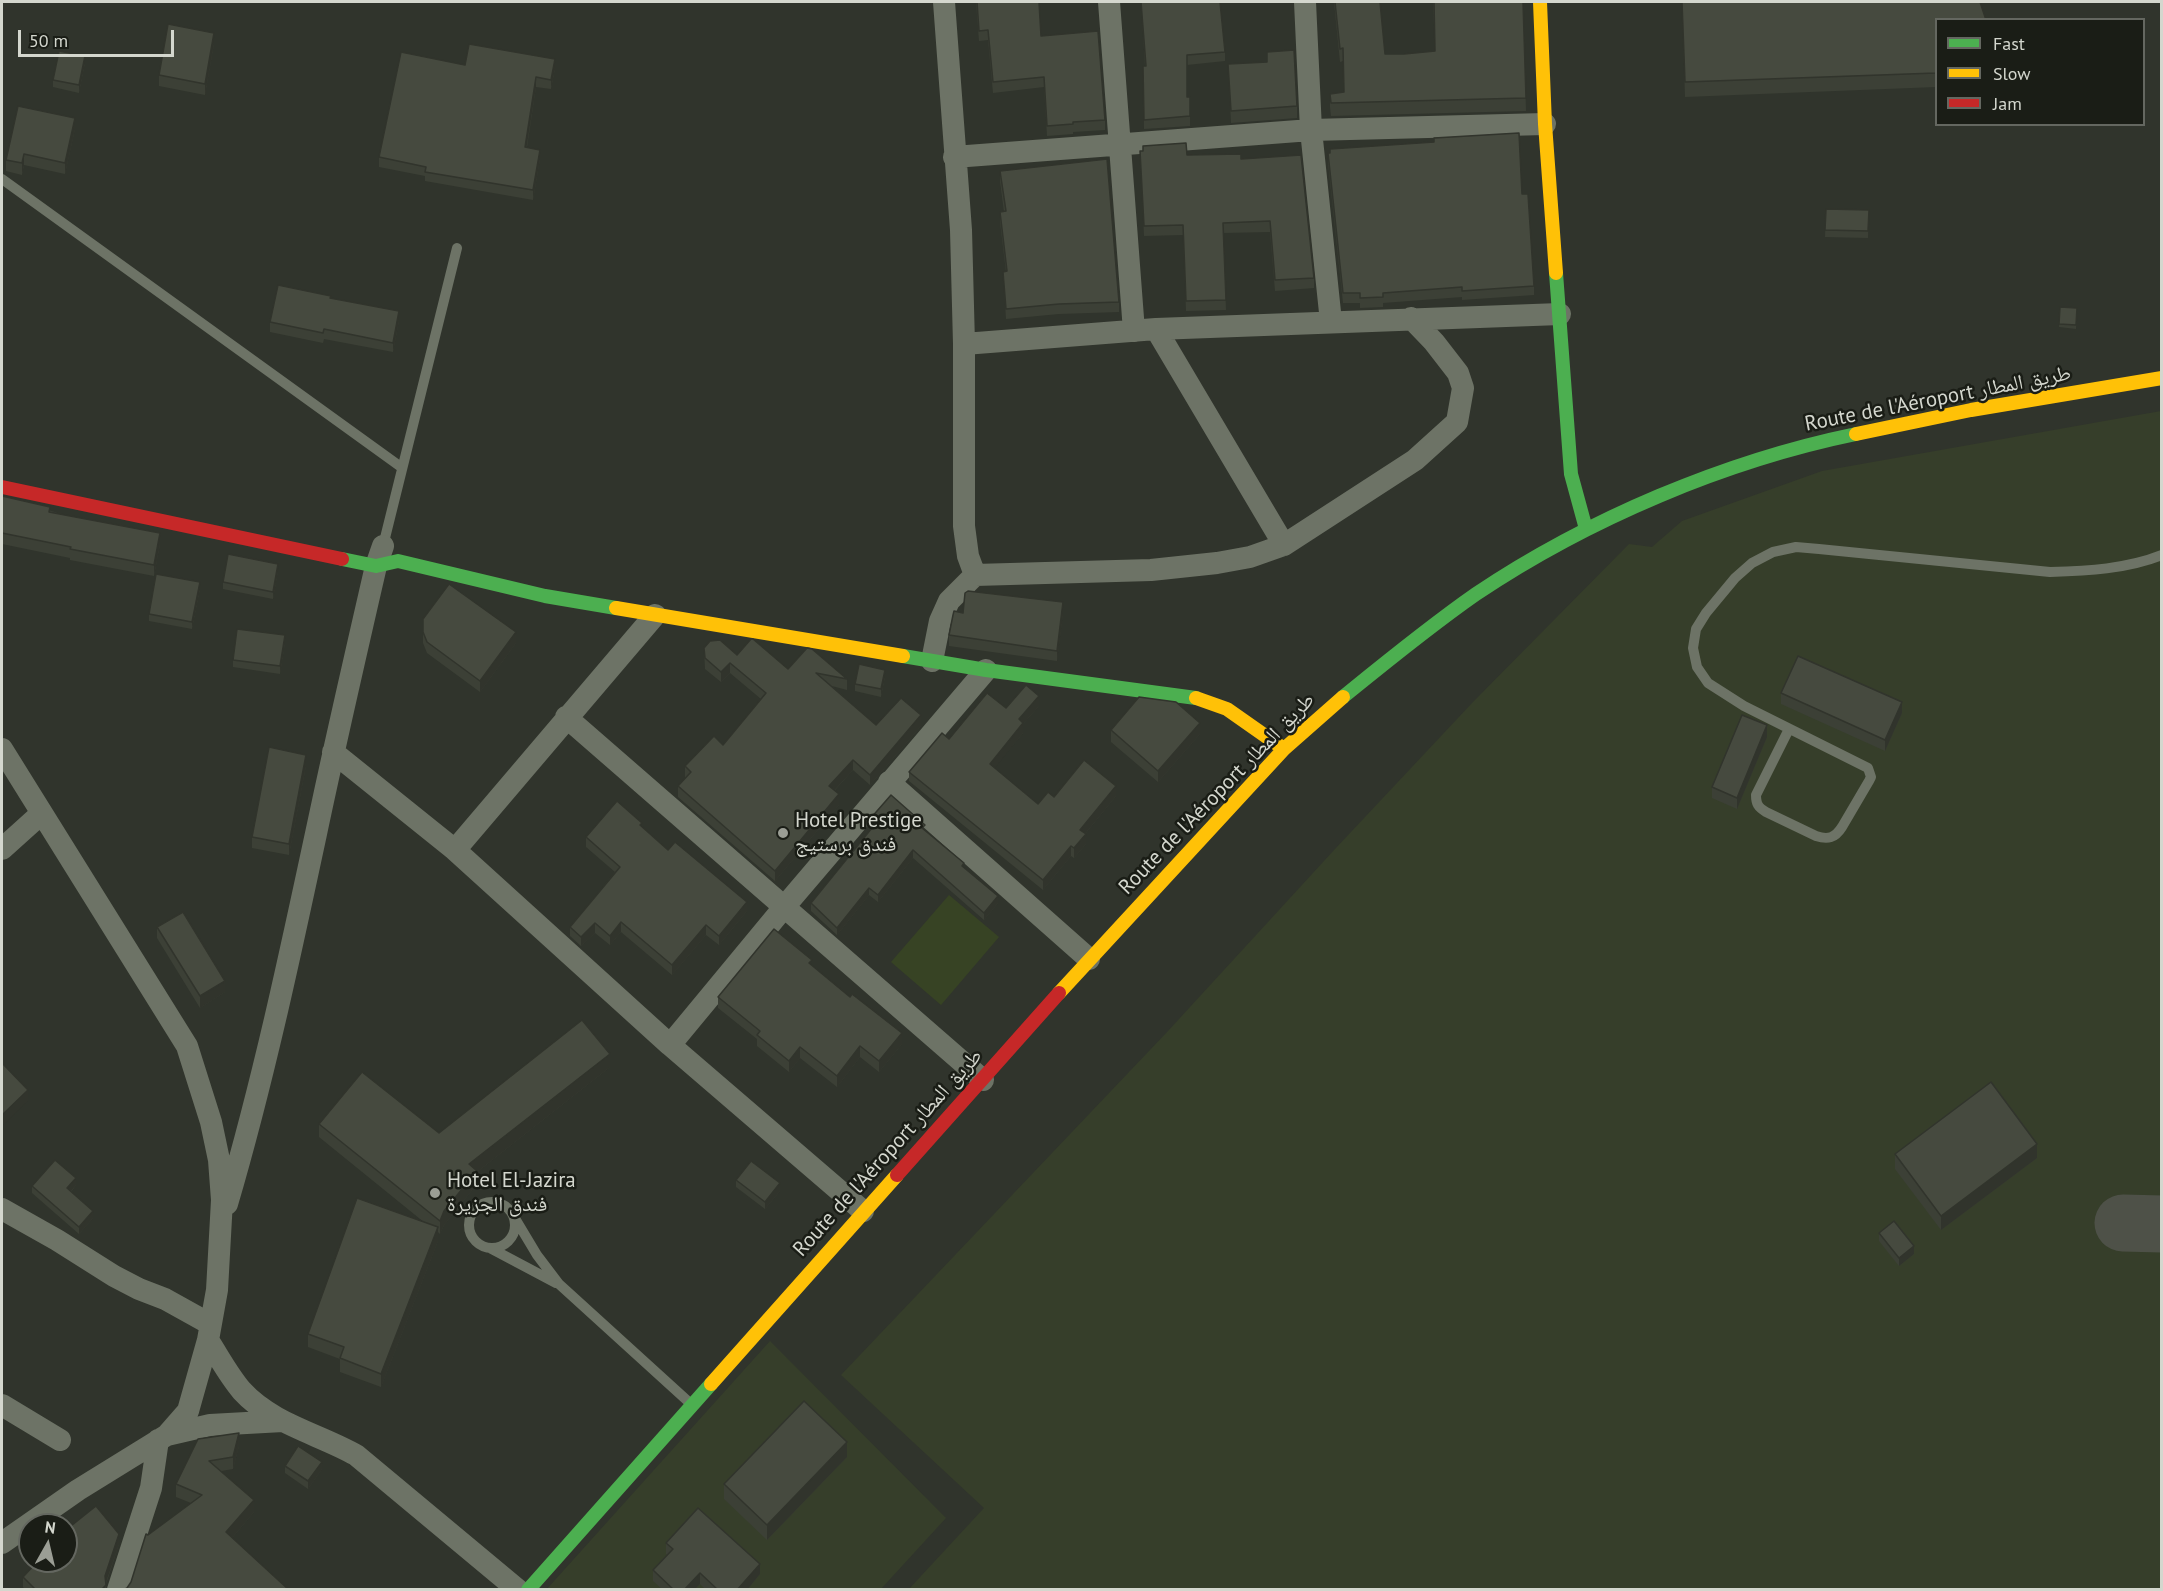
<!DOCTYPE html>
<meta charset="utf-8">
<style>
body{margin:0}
#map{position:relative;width:2163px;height:1591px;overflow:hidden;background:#30342c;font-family:"PT Sans",sans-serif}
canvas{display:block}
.frame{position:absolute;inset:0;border:3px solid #d4d7ce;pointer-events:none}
.legend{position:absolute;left:1935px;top:18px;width:210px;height:108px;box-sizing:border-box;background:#1a1d16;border:2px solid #646760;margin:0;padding:8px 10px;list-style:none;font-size:18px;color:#d4d7ce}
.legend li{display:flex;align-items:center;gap:12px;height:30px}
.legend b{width:30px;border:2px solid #646760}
.north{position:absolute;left:18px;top:1513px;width:60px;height:60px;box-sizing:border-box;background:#1a1d16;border:2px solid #646760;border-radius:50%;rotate:8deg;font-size:16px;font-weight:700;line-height:24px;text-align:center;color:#d4d7ce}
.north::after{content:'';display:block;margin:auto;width:21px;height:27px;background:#9b9e95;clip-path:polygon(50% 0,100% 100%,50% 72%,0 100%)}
.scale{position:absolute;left:18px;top:30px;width:156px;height:27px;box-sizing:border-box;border:3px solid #d4d7ce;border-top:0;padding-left:8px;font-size:18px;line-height:21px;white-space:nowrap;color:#d4d7ce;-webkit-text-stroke:4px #1a1d16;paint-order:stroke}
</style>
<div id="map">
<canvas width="2163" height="1591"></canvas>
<div class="frame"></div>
<ul class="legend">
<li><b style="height:8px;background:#4caf50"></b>Fast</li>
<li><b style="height:8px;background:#ffc107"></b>Slow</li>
<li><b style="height:8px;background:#c62828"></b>Jam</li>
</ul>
<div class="north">N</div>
<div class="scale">50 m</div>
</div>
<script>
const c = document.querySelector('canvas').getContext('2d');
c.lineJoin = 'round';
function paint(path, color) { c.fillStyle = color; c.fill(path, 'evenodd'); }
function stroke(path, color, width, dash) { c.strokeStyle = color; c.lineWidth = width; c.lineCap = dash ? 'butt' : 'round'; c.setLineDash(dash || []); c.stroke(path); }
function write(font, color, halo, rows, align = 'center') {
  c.font = font + ' "PT Sans","Noto Naskh Arabic",sans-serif'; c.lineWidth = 5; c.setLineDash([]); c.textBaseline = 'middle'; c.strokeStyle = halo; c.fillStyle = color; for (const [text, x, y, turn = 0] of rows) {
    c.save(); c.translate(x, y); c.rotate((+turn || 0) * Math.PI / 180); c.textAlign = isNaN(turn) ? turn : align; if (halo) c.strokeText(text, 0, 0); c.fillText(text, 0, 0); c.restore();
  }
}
const built = new Path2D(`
 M2161,411V1589H909L984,1508L841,1375L1168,1031L1335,849L1473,702L1629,544L1652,547L1682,521L1822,471Z
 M770,1341L946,1518L881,1589L546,1590Z`);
const green = new Path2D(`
 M949,895L999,937L941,1005L891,962Z`);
const taxiway = new Path2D(`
 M2123,1223L2162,1224`);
const lane = new Path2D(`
 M2,179L401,467
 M383,546L457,248
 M1789,729L1756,795C1756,804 1758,807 1766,812L1816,836C1828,840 1835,838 1842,827L1869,781L1871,777L1868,768L1744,706L1708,683L1697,667L1693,648L1696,629L1706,613L1735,578L1752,563L1773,552L1796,547L1819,549L2050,572C2087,571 2127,569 2162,555
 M469 1225a23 23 0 1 1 46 0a23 23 0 1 1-46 0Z
 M513,1215L537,1255L559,1284L691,1404
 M490,1248L556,1283`);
const street = new Path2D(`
 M1109,2L1134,331
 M1305,2L1311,130L1331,322
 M954,157L1311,130L1545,124
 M1156,329L1284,545
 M964,344L1156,329L1560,314
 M975,575L1151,570L1217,563L1250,557L1284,545L1415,460L1457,422L1463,388L1458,373L1434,342L1411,318
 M932,661L940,621L949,601L975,575L968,556L964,526V344L961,230L944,2
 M566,717L983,1080
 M2,749L187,1046L211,1122L219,1160L222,1200L217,1290L208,1340L188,1411L167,1435L78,1490L2,1543
 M333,752L455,850L670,1045L863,1211
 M889,782L1089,959
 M2,849L42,813
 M455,850L655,615
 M670,1045L785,906L986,670
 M227,1204C266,1071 294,936 323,801C340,722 358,644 376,566L383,546
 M2,1209L57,1240L114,1276L139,1289L165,1299L210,1324
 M208,1340C219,1357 229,1376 242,1391C272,1424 319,1434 356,1455L518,1590
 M2,1405L60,1440
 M167,1435L210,1425L283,1421
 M118,1590L151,1488L158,1440`);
const fast = new Path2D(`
 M1556,273L1571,474L1586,529
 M342,559L376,566L398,561L545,596L616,608
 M903,656L986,670L1196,698
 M1343,697C1386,662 1430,626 1476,594C1588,519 1725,461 1856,434
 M528,1590L711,1384`);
const slow = new Path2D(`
 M1540,2L1545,124L1556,273
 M1856,434L1971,410L2162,378
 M616,608L903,656
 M1196,698L1227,709L1284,749
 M1059,993L1284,749L1343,697
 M711,1384L897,1175`);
const jam = new Path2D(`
 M2,487L342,559
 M897,1175L1059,993`);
const wall = new Path2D(`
 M976,2H1039L1041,36L1105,120V130L1073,132V134L1047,136L1044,87L993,93L988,40L979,41Z
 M1141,2L1225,52V61L1187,65V97H1190V126L1144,129L1143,66H1145Z
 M1334,2H1380L1385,54H1404L1435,51L1433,2H1523L1526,111L1331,116L1330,107V94L1344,92L1343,61L1340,62Z
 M1682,2H1980L1936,20V87L1685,97Z
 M214,44L205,95L159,86V75Z
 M1267,52L1297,106V118L1231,123L1228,64L1267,62Z
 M85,63L79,93L53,87V80Z
 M465,65L555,69L551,89L536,87L527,147L540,159L533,200L425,181V176L379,167V157Z
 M75,129L65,174L24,165L22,175L6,171V160Z
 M1140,151L1241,159L1314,278V288L1275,291L1270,232L1223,233L1226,310L1186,311L1183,235L1144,236Z
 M1328,153L1522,194L1534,286V295L1462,300V297L1383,303V307L1360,308V303H1343L1328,163Z
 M1000,171L1119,302V312L1059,314L1006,319L1003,272H1006L1000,222V212H1004L1000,181Z
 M1826,209L1869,210L1868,238L1825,237Z
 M331,298L399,321L393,352L324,339L323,343L270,332V322Z
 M2060,307L2077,308L2076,329L2059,327Z
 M2,496L160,544L154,576L70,560V558L2,544Z
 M278,571L273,599L223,589V582Z
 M200,589L192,629L149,621V614Z
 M963,613H1063L1057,661L949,646V635Z
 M423,619L516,643L480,692L427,653L423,643Z
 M285,643L280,674L233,667V660Z
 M704,648L737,655L788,669L807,648L847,679V690L832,686L876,725L921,726L870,785L853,770L835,790L839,805L775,881L678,797V786L686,778L685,777V766L723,745L761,699L730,673L721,682L705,669Z
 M885,677L881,697L855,691V684Z
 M1781,693L1902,713L1885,751L1781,704Z
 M1039,706L1023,724V733L994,768L1038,804L1054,797L1116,796L1085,834L1086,844L1074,858L1071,856L1043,890L909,781V772L949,739Z
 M1111,730L1200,734L1158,782L1111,742Z
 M1767,737L1737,809L1712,798V787Z
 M306,766L289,855L252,848V837Z
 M870,819L925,831L964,868L998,903L984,920L913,858L878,902L869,895L837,935L811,911V903L872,828L870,826Z
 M642,827L668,850L747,911L719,945L706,935L672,975L621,932L610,945L595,933L581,946L570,936V927L615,872L586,847V837Z
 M157,927L225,992L200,1008L157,938Z
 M812,965L902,1044L879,1072L860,1057L837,1087L800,1058L789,1072L757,1046V1039L718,1008V997Z
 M610,1067L477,1172V1184L444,1225L440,1234L438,1232V1241L381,1387L340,1372V1359L308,1347V1334L425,1223L319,1137V1124L439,1133Z
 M1895,1154L2037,1158L1941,1230L1895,1169Z
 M736,1180L780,1191L765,1209L736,1187Z
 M76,1185L71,1192L93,1218L79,1234L32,1193V1186Z
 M1879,1233L1914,1254L1899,1266L1879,1241Z
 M198,1439L239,1446L233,1469L221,1471L254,1512L232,1538L127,1588L131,1582L148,1535L191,1503L176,1497V1484Z
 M847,1457L767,1540L724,1499V1484Z
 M285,1466L322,1469L308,1489L285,1473Z
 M666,1543L760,1574L747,1590H706L700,1584L694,1590H663L653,1581V1570L668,1555L666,1554Z
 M119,1544L106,1584V1590H25L23,1587V1577Z`);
const shadedWall = new Path2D(`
 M214,33V44L205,95V84Z
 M85,56V63L79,93V85Z
 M555,59V69L551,89V80Z
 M536,77V87L525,157V147Z
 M75,118V129L65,174V163Z
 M540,150V159L533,200V190Z
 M24,154V165L22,175V163Z
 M399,311V321L393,352V343Z
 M160,533V544L154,576V565Z
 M278,564V571L273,599V592Z
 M200,582V589L192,629V622Z
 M1063,602V613L1057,661V651Z
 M516,632V643L480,692V681Z
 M285,635V643L280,674V666Z
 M730,663V673L721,682V672Z
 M885,670V677L881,697V689Z
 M1039,696V706L1023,724V733L990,774V764L1019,719Z
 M1902,702V713L1885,751V740Z
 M921,715V726L870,785V775Z
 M1200,723V734L1158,782V771Z
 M1767,725V737L1737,809V798Z
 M306,755V766L289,855V844Z
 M853,760V770L829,796V786Z
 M1116,786V796L1080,840V830Z
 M839,794V805L775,881V871Z
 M1086,834V844L1074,858V848Z
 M1071,846V856L1043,890V880Z
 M913,850V858L878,902V895Z
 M869,888V895L837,935V928Z
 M998,896V903L984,920V913Z
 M747,902V911L719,945V936Z
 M621,922V932L610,945V936Z
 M595,923V933L581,946V937Z
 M706,925V935L672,975V965Z
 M225,981V992L200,1008V996Z
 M902,1033V1044L879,1072V1061Z
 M860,1046V1057L837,1087V1076Z
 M800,1047V1058L789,1072V1061Z
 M610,1054V1067L477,1172V1184L444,1225L440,1234V1221L444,1211L469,1164Z
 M28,1090V1101L2,1126V1115Z
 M2037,1144V1158L1941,1230V1216Z
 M76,1178V1185L67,1196V1188Z
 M780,1183V1191L765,1209V1202Z
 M93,1211V1218L79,1234V1227Z
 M438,1227V1241L381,1387V1374Z
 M1914,1246V1254L1899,1266V1258Z
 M239,1433V1446L233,1469V1457Z
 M847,1442V1457L767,1540V1525Z
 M322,1462V1469L308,1489V1481Z
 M254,1500V1512L226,1545V1532Z
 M119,1534V1544L105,1585L106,1590H101Z
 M760,1564V1574L747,1590H737Z
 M700,1573V1584L694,1590H684Z`);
const building = new Path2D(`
 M977,2H1039L1041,36L1098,31L1105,120L1073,122V124L1047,126L1044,77L993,82L988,30L979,31Z
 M1141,2H1220L1225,52L1187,55V97H1190V116L1144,120L1143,66H1146Z
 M1335,2H1380L1385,54H1404L1435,51L1434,2H1523L1526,98L1331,103L1330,94L1344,92L1343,48L1340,49Z
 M1682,2H1980L1986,20H1936V73L1685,82Z
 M168,24L214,33L205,84L159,75Z
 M469,44L555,59L551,80L536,77L525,147L540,150L533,190L425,172L426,167L379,157L401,52L465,65Z
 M1294,50L1297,106L1231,111L1228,64L1267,62V52Z
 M59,51L85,56L79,85L53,80Z
 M18,106L75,118L65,163L24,154L22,163L6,160Z
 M1519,133L1522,194H1528L1534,286L1462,291V287L1383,293V297L1360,298V293H1343L1328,153H1330V149L1434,142V138Z
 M1186,143L1187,155L1241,154V159L1301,155L1314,278L1275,280L1270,221L1223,223L1226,300L1186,301L1183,225L1144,226L1140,151H1143V146Z
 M1107,159L1119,302L1059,304L1006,309L1003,272L1007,271L1000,212L1006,211L1000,171Z
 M1826,209L1869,210L1868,231L1825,230Z
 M278,285L331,296L330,298L399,311L393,343L324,329L323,333L270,322Z
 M2060,307L2077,308L2076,325L2059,324Z
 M2,496L50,507L49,512L160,533L154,565L70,549L71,547L2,533Z
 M228,554L278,564L273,592L223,582Z
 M156,574L200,582L192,622L149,614Z
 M449,584L516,632L480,681L427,642L423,632V619Z
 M968,591L1063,602L1057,651L949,635L953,615L954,611L963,613L965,593Z
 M237,629L285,635L280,666L233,660Z
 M751,639H753L788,669L807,648L812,649L847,679L816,673L876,725L901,698L921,715L870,775L853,760L829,786L839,794L775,871L678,786L691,772L685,766L714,736L723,745L766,693L730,663L721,672L705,658L704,648L710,641L720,640L737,655Z
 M1798,656L1902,702L1885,740L1781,693Z
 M859,664L885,670L881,689L855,684Z
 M1026,685L1039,696L1019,719L1023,723L990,764L1038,804L1048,792L1054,797L1084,760L1116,786L1080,830L1086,834L1074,848L1071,846L1043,880L909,772L942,733L949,739L987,693L1006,708Z
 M1139,697L1176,702L1200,723L1158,771L1111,730Z
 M1742,715L1767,725L1737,798L1712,787Z
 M269,747L306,755L289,844L252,837Z
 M891,795L925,825L922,828L964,863L962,866L998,896L984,913L913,850L878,895L869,888L837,928L811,903L876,823L870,819Z
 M617,801L642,823L640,825L668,850L675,842L747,902L719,936L706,925L672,965L621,922L610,936L595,923L581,937L570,927L620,867L586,837Z
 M183,912L225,981L200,996L157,927Z
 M774,929L812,960L809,963L850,997L852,994L902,1033L879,1061L860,1046L837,1076L800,1047L789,1061L757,1035L760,1031L718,997Z
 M582,1020L610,1054L469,1164L477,1171L444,1211L440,1221L319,1124L362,1072L439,1133Z
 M2,1063L28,1090L2,1115Z
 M1991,1082L2037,1144L1941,1216L1895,1154Z
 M55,1160L76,1178L67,1188L93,1211L79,1227L32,1186Z
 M751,1161L780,1183L765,1202L736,1180Z
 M357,1198L438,1227L381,1374L340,1358L344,1347L308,1334Z
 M1894,1221L1914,1246L1899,1258L1879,1233Z
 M804,1401L847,1442L767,1525L724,1484Z
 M239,1433L233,1457L209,1461L254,1500L226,1532L289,1590H123L127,1588L131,1582L146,1534L148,1535L202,1495L176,1484L198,1439Z
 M298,1446L322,1462L308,1481L285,1466Z
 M96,1506L119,1534L105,1576L106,1585L101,1590H36L23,1577L38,1561H66V1530Z
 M698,1508L760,1564L737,1590H718L700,1573L684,1590H674L653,1570L673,1549L666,1543Z`);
const markers = [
 [783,833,6,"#9b9e95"],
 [435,1193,6,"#9b9e95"]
];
const streetNames = [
 ["Route de l'Aéroport طريق المطار",1938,399,-11],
 ["Route de l'Aéroport طريق المطار",1217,794,-46],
 ["Route de l'Aéroport طريق المطار",888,1153,-48]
];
const poiNames = [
 ["Hotel Prestige",795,821],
 ["فندق برستيج",795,845],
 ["Hotel El-Jazira",447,1181],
 ["فندق الجزيرة",447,1205]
];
paint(built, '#363e2a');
paint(green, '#374324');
stroke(taxiway, '#4e5148', 57);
stroke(lane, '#6d7366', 10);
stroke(street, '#6d7366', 22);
stroke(fast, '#4caf50', 14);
stroke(slow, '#ffc107', 14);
stroke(jam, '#c62828', 14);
paint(wall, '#3c4036');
paint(shadedWall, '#31342c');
paint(building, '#464a3f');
stroke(building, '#31342c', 1.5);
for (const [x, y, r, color] of markers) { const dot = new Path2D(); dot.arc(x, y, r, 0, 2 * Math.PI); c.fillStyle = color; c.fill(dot); stroke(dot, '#1a1d16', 2); }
write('21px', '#d4d7ce', '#1a1d16', streetNames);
write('21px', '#d4d7ce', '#1a1d16', poiNames, 'left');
</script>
